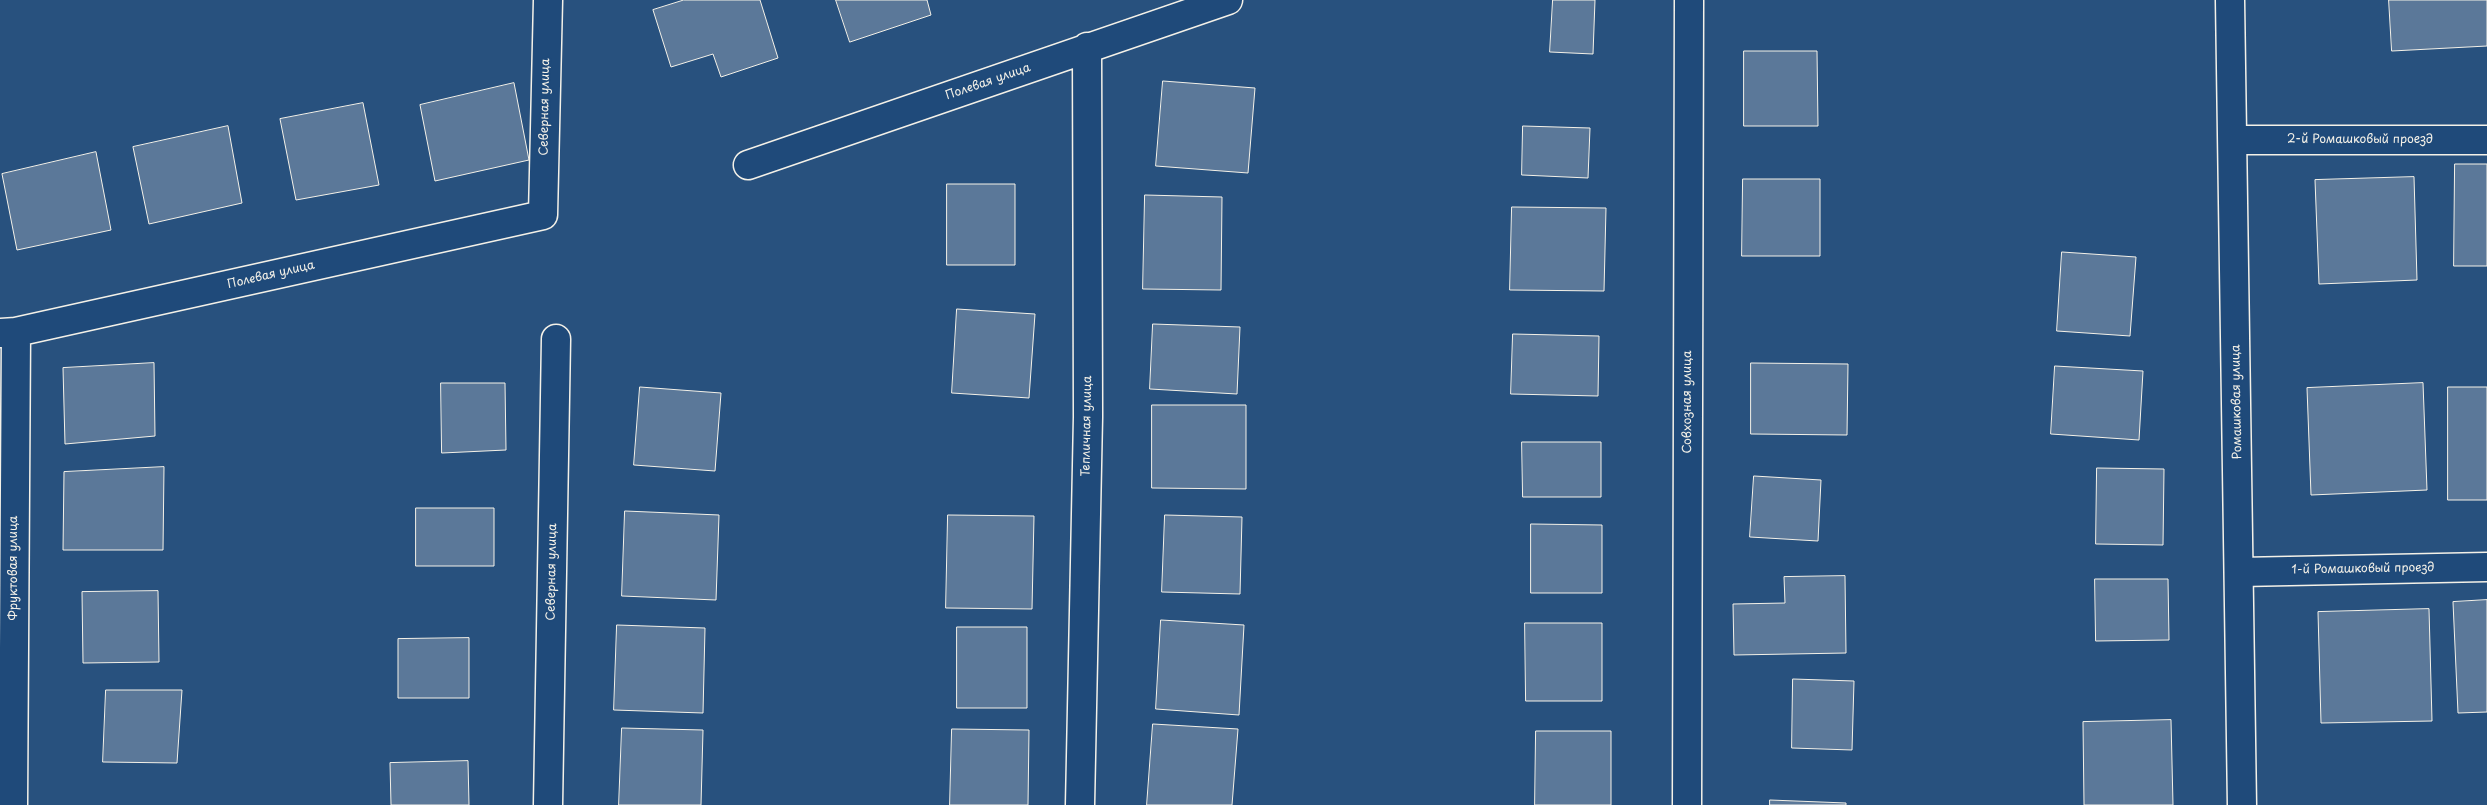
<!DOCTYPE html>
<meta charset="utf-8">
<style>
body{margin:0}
canvas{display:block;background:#28517e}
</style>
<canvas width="2487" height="805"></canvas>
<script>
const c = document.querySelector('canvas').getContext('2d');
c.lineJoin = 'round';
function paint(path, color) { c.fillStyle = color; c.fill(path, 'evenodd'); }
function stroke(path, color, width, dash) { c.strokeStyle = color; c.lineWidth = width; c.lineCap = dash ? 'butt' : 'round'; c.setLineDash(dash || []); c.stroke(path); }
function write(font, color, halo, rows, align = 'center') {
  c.font = font + ' "Playpen Sans",sans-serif'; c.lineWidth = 4; c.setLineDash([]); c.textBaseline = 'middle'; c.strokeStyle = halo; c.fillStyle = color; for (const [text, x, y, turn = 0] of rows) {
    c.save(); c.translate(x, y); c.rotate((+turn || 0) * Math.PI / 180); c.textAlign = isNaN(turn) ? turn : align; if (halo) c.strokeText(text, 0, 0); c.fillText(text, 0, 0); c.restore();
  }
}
const building = new Path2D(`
 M684,0H760L778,58L721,77L713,54L671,67L653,10Z
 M836,0H927L931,15L850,42Z
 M1553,0H1595L1593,54L1550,52Z
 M2389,0H2487V46L2392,51Z
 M1744,51H1817L1818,126H1744Z
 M1163,81L1255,88L1248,173L1156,166Z
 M514,83L529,160L435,181L420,105Z
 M363,103L379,185L296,200L280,119Z
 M228,126L242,203L149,224L133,147Z
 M1523,126L1590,128L1588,178L1522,175Z
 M96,152L111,230L17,250L2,174Z
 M2455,164H2487V266H2454Z
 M2414,177L2417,280L2319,284L2315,180Z
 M1743,179H1820V256H1742Z
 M947,184H1015V265H947Z
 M1145,195L1222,197L1221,290L1143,289Z
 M1512,207L1606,208L1604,291L1510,290Z
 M2062,252L2136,257L2130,336L2057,331Z
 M957,309L1035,314L1029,398L952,393Z
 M1153,324L1240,327L1237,394L1150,389Z
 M1513,334L1599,336L1598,396L1511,394Z
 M154,363L155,436L65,444L63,368Z
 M1751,363L1848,364L1847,435L1751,434Z
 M2055,366L2143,371L2139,440L2051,434Z
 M441,383H505L506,450L442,453Z
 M2423,383L2427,490L2311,495L2307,388Z
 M640,387L721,393L715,471L634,465Z
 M2448,387H2487V500H2448Z
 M1152,405H1246V489L1152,488Z
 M1522,442H1601V497H1523Z
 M164,467L163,550H63L64,472Z
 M2097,468L2164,469L2163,545L2096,544Z
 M1754,476L1821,480L1818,541L1750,537Z
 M416,508H494V566H416Z
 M625,511L719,515L716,600L622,596Z
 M948,515L1034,516L1032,609L946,608Z
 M1165,515L1242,517L1240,594L1162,592Z
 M1531,524L1602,525V593H1531Z
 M1845,576L1846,653L1734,655L1733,604L1785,603L1784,577Z
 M2095,579H2168L2169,640L2096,641Z
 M158,591L159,662L83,663L82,592Z
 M2487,600V712L2458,713L2453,602Z
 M2429,609L2432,721L2321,723L2318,612Z
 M1161,620L1244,625L1239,715L1156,709Z
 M1525,623H1602V701H1526Z
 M617,625L705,628L703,713L614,710Z
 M957,627H1027V708H957Z
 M469,638V698H398V639Z
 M1793,679L1854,681L1852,750L1792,748Z
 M106,690H182L177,763L103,762Z
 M2171,720L2173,805H2084L2083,722Z
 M1153,724L1238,729L1232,805H1147Z
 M622,728L703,730L701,805H619Z
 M952,729L1029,730L1028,805H950Z
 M1536,731H1611V805H1535Z
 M468,761L469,805H391L390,763Z
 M1770,800L1846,803V805H1770Z`);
const minor = new Path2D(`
 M2230,0L2242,805
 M2233,140H2487
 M748,165L1228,0
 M0,333L16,332L543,215L548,0
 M2240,572L2487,567
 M13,805L16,332
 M548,805L556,339
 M1080,805L1088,417L1087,47
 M1687,805L1689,0`);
const streetNames = [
 ["Полевая улица",988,82,-19],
 ["Северная улица",545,107,-89],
 ["2-й Ромашковый проезд",2360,140],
 ["Полевая улица",271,275,-13],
 ["Совхозная улица",1688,402,-90],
 ["Ромашковая улица",2237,402,-91],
 ["Тепличная улица",1087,426,-89],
 ["Фруктовая улица",14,568,-90],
 ["1-й Ромашковый проезд",2363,569,-1],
 ["Северная улица",552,572,-89]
];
paint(building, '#5b7899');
stroke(building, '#f4f1e8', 1);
stroke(minor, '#f4f1e8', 31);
stroke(minor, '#1f4a7a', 28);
write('12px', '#f4f1e8', '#1f4a7a', streetNames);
</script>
